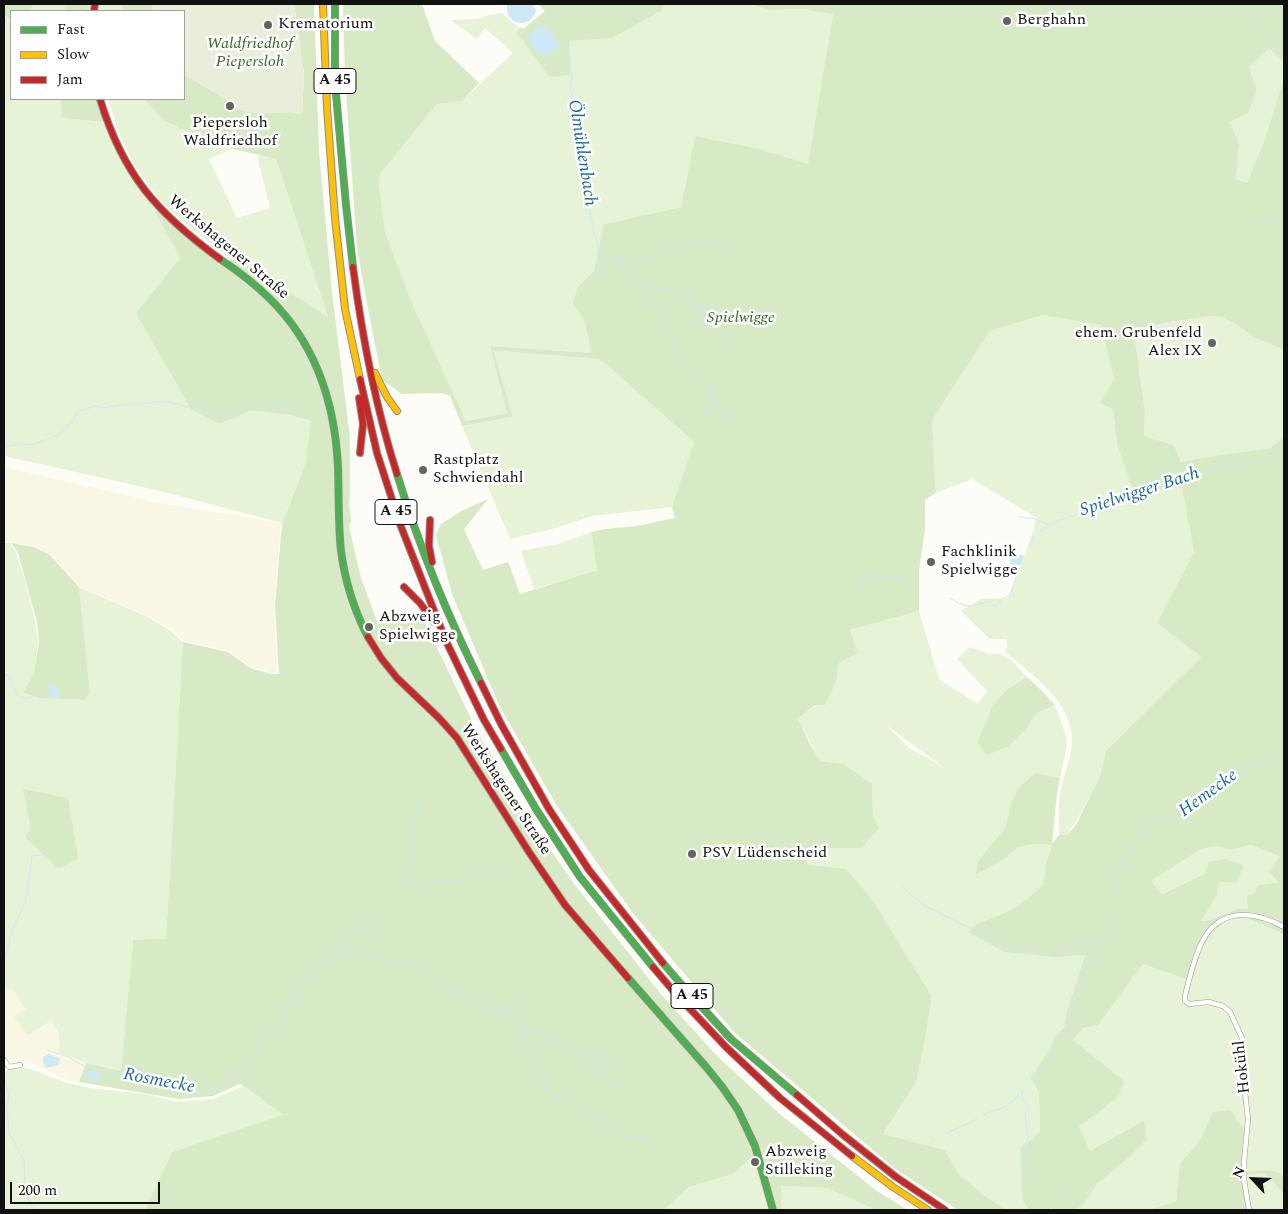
<!DOCTYPE html>
<meta charset="utf-8">
<style>
body{margin:0}
#map{position:relative;width:1288px;height:1214px;overflow:hidden;background:#fdfcf7;font-family:Spectral,serif}
canvas{display:block}
.frame{position:absolute;inset:0;border:5px solid #111;pointer-events:none}
.legend{position:absolute;left:10px;top:10px;width:175px;height:90px;box-sizing:border-box;background:#fff;border:1px solid #a0a0a0;margin:0;padding:6px 9px;list-style:none;font-size:15px;color:#111}
.legend li{display:flex;align-items:center;gap:10px;height:25px}
.legend b{width:25px;border:1px solid #a0a0a0}
.north{position:absolute;left:1228px;top:1154px;width:50px;height:50px;-webkit-text-stroke:4px #fff;paint-order:stroke;rotate:295deg;font-size:14px;font-weight:700;line-height:20px;text-align:center;color:#111}
.north::after{content:'';display:block;margin:auto;width:18px;height:22px;background:#111;clip-path:polygon(50% 0,100% 100%,50% 72%,0 100%)}
.scale{position:absolute;left:10px;top:1182px;width:150px;height:22px;box-sizing:border-box;border:2px solid #111;border-top:0;padding-left:6px;font-size:15px;line-height:18px;white-space:nowrap;color:#111;-webkit-text-stroke:4px #fff;paint-order:stroke}
</style>
<div id="map">
<canvas width="1288" height="1214"></canvas>
<div class="frame"></div>
<ul class="legend">
<li><b style="height:6px;background:#4caf50"></b>Fast</li>
<li><b style="height:6px;background:#ffc107"></b>Slow</li>
<li><b style="height:6px;background:#c62828"></b>Jam</li>
</ul>
<div class="north">N</div>
<div class="scale">200 m</div>
</div>
<script>
const c = document.querySelector('canvas').getContext('2d');
c.lineJoin = 'round';
function paint(path, color) { c.fillStyle = color; c.fill(path, 'evenodd'); }
function stroke(path, color, width, dash) { c.strokeStyle = color; c.lineWidth = width; c.lineCap = dash ? 'butt' : 'round'; c.setLineDash(dash || []); c.stroke(path); }
function write(font, color, halo, rows, align = 'center') {
  c.font = font + ' Spectral,serif'; c.lineWidth = 5; c.setLineDash([]); c.textBaseline = 'middle'; c.strokeStyle = halo; c.fillStyle = color; for (const [text, x, y, turn = 0] of rows) {
    c.save(); c.translate(x, y); c.rotate((+turn || 0) * Math.PI / 180); c.textAlign = isNaN(turn) ? turn : align; if (halo) c.strokeText(text, 0, 0); c.fillText(text, 0, 0); c.restore();
  }
}
const farmland = new Path2D(`
 M5,467L154,502L281,523L274,606L277,672H271L250,666L229,651L185,641L171,629L150,617L79,586L52,555L35,546L10,542H4V468Z
 M4,987L13,990L27,1009L42,1027L51,1021L53,1024L60,1038L59,1052L86,1063L79,1082L60,1077L32,1063H10L4,1069Z`);
const green = new Path2D(`
 M33,4H66L65,11H31Z
 M99,4H122L121,11H99Z
 M665,4H750L770,10L802,9L833,13L808,165L756,148L695,136L681,207L604,224L594,285L598,255L594,271L577,288L573,304L585,322L591,353L490,346L507,413L466,421L412,303L385,232L379,184L380,174L437,104L462,101L513,53L485,28L477,39L450,20L478,19L489,15L502,13L519,27L517,33L569,40L612,38L661,11Z
 M4,15L11,20V99H61L62,118L104,122L114,145L158,209L155,212L180,258L136,313L217,423H222C231,419 242,413 252,411C267,409 296,416 311,421L305,464L282,523L161,491L4,456Z
 M1269,47L1284,62V78L1265,139L1247,183L1236,179L1239,144L1230,122L1248,113L1257,91L1249,67Z
 M108,99H144L164,121L221,146L232,149L209,159L237,218L270,208L257,155L276,159L328,318L234,256L231,260L170,211L156,195L134,165L118,130Z
 M1043,315L1101,324L1114,380L1113,409L1117,444L1135,496L1166,489L1182,488L1194,552L1157,623L1201,657L1106,751L1100,776L1082,811L1067,835H1059C1059,820 1058,805 1061,790C1064,775 1070,760 1072,745C1076,705 1032,674 1005,652L1008,647L1006,639H990L961,611L981,599L1008,598L1028,547L1037,518L972,479L936,493L932,420L990,331Z
 M1210,316L1222,317L1239,326L1253,337L1284,350V437L1270,448L1207,457L1181,462L1174,445L1144,436L1145,412L1134,333L1163,323Z
 M492,349L600,359L694,442L672,507L592,516L552,529L510,539L462,426L513,417Z
 M591,532L597,570L534,589L521,551L562,543Z
 M4,543H10L16,553L26,584L35,622L38,642L34,674L23,693L39,698L85,700L90,692L79,587L150,618L169,630L183,642L166,940H133L121,1071L86,1063L59,1052C60,1039 60,1032 51,1021L28,1035L14,1017L26,1009L13,990L4,987Z
 M919,611L939,679L978,704L987,691L957,659L970,647L989,654H1000L1011,660L1027,677L1009,688V746L1029,726L1034,715L1055,705L1066,736L1067,746L1060,778L1035,773L1011,804L1005,828L978,861L975,874L1004,859L1017,848L1032,844L1052,845L1046,863L1043,885L1022,903L1009,911L977,924L1004,952L1055,957L1085,954L1067,1010L1064,1027L1054,1037L1050,1049L1030,1078L1039,1092L1040,1132L1023,1201L1029,1210H1006L981,1193L958,1173L945,1150L883,1135L916,1083L924,1045L932,997L808,865L803,849L862,848L878,828L873,815L872,784L844,764L820,761L798,719L816,705L836,682L839,663L850,630ZM886,725L945,768L909,748Z
 M1251,845L1279,856L1278,882L1259,885L1253,894L1248,909L1239,908L1210,920L1200,921L1217,895L1219,882L1204,874L1161,894L1150,880L1201,849L1216,846L1230,850Z
 M1242,916L1284,934V1179C1276,1167 1259,1171 1246,1171L1230,1110L1213,1112L1199,1142L1180,1163L1176,1201L1148,1210H1075L1083,1205L1097,1184L1126,1159L1146,1140L1143,1120L1090,1151L1079,1127L1116,1099L1073,1040L1083,1028L1098,1025L1143,964L1192,980L1204,943L1223,922Z
 M15,1067L31,1069L64,1082L90,1088L145,1094L177,1102L214,1099L244,1086L284,1116L172,1152L145,1210H4V1074L7,1070Z
 M752,1157L768,1210H664L689,1187L733,1174Z
 M1266,1174L1284,1195V1210H1253L1244,1175Z
 M781,1186L827,1188L876,1210H782Z`);
const forest = new Path2D(`
 M4,4H33L31,11H11V20L4,15Z
 M66,4H91V11H65Z
 M122,4H152L153,11H122Z
 M294,4H314L319,151L332,292L350,438V493L349,504L351,521L349,526L361,578L377,621L422,617L478,733L534,826L572,881L660,993L716,1055L781,1115L877,1191L908,1210H876L827,1188L781,1186L782,1210H768L752,1157L733,1174L689,1187L664,1210H145L172,1152L283,1115L244,1086L240,1084L213,1096L179,1099L79,1082L86,1063L121,1071L133,940L166,939L183,642L228,652L250,668L271,674H279L275,606L282,524L305,464L311,421L290,415L258,411H250L222,423H217L191,409L136,313L180,258L155,212L158,209L229,263L233,256L328,317L276,159L221,146L164,121L144,99H184V74L227,100L233,106L250,112L269,113L291,112L302,114L304,74Z
 M343,4H422L435,41L479,83L462,101L437,104L380,174L379,184L385,232L412,303L466,421L507,413L490,346L591,353L585,322L573,304L577,288L594,271L604,224L681,207L695,136L756,148L808,164L833,14L802,9L770,10L750,4H1284V62L1269,48L1249,67L1257,91L1248,113L1230,122L1239,144L1236,179L1247,183L1265,139L1284,78V350L1253,337L1239,326L1222,317L1210,316L1163,323L1134,333L1145,412L1144,436L1174,445L1181,462L1207,457L1270,448L1284,437V934L1242,916L1223,922L1204,943L1192,981L1143,964L1098,1025L1083,1028L1073,1040L1125,1082L1116,1099L1079,1127L1090,1151L1144,1120L1146,1140L1127,1159L1097,1184L1083,1205L1075,1210H1055L1050,1208V1210H1029L1023,1201L1020,1149L1040,1132L1039,1092L1030,1078L1050,1049L1054,1037L1064,1027L1067,1010L1085,955L1055,957L1004,952L968,932L977,924L1009,911L1022,903L1043,885L1046,863L1052,845L1032,844L1017,848L1004,859L975,875L978,861L1005,828L1011,804L1017,790L1035,773L1060,778L1057,793L1052,844L1059,835H1067L1076,825L1100,776L1106,751L1201,657L1157,623L1194,552L1182,488L1166,489L1135,496L1117,444L1113,409L1100,403L1114,380L1101,325L1043,315L990,331L932,420L936,493L925,500V530L919,570V611L850,630L858,653L839,663L836,682L825,705H815L798,719L809,742L820,761L844,764L872,784L873,815L879,828L862,848L803,849L808,865L846,869L871,898L932,997L924,1045L916,1083L883,1134L945,1150L958,1173L981,1193L1006,1210H958L894,1168L734,1032L632,912L557,806L499,705L452,594L436,535L441,524L461,511L488,499L464,529L483,570L508,562L520,594L597,570L591,532L605,529L637,526L675,518L672,507L674,500L694,442L600,359L493,350L513,417L462,426L450,396L441,393L402,394L382,380L365,293L357,247L345,78ZM1251,845L1279,856L1270,872L1278,882L1259,885L1253,894L1247,896L1248,909L1239,908L1210,920L1201,921L1217,895L1219,882H1237L1244,865L1224,859L1209,862L1204,874L1162,894L1151,881L1201,849L1216,846L1230,850Z
 M538,4H665L661,11L612,38L569,41L570,75L550,77L517,33L519,27L523,29L545,11ZM544,26L552,36L560,44V49L553,50L544,56Z
 M61,99H97L104,122L62,118Z
 M11,543L34,547L50,555L79,587L90,692L85,700L39,698L23,693L34,673L39,642L37,622L18,553Z
 M1027,677L1041,690L1055,705L1034,715L1029,726L1009,746L987,755L977,743L993,705L1009,688Z
 M23,789L68,798L78,858L59,869L25,837L31,829Z
 M1230,1110L1248,1135L1246,1171C1256,1171 1281,1167 1284,1179C1286,1183 1284,1191 1284,1195L1266,1174L1244,1175L1253,1210H1148L1176,1201L1180,1163L1199,1142L1213,1112Z`);
const cemetery = new Path2D(`
 M152,4H294L304,74L302,114L291,112L269,113L250,112L240,110L233,106L227,100L184,74V11H153Z`);
const water = new Path2D(`
 M507,4H533L536,11C529,31 504,24 507,4Z
 M543,25L560,44V49L553,50L544,56C537,53 529,44 528,36L535,30Z
 M1017,554L1024,556L1021,565H1012L1010,563V560Z
 M51,684C57,687 59,689 60,695L58,698H54L50,694L48,688Z
 M48,1054L60,1059L59,1065L46,1068L43,1062V1057Z
 M88,1071H90L101,1074L98,1081C94,1081 88,1080 86,1075Z`);
const stream = new Path2D(`
 M1253,4L1265,37L1284,56
 M4,25L7,17
 M564,43L568,53L572,76L570,90L572,95L571,102L574,106V113L578,118L577,128V136L586,178L588,205L598,247L618,262H625L657,255L676,247L686,245H693L711,241L730,244
 M1257,222L1265,220L1283,219L1284,220
 M598,249L599,276
 M614,260L620,269L633,274L639,279L644,284L646,291L653,299L657,312L669,328L673,335V345L675,349L683,357L691,370L708,379L710,382L715,403L722,411L730,415L739,417
 M645,284L655,288L669,289L677,292L687,294L694,306L700,321L703,324L718,330L727,336L736,339
 M687,294L691,291H697
 M695,306H707L719,307L734,316L737,317
 M274,405L289,398
 M722,412V415L728,422
 M706,419L707,408L713,393
 M4,447L21,444L32,445L56,436L71,423L78,412L95,406L103,408L125,404H137L165,401L189,407L205,408L221,416C231,414 239,409 248,407C264,403 279,408 294,414
 M1271,459H1274L1276,461L1284,457
 M1019,516L1025,518H1033L1049,525
 M1028,545C1036,531 1047,527 1061,519L1063,520C1069,515 1072,517 1078,514C1079,513 1080,512 1082,512C1087,510 1089,512 1093,508C1099,508 1108,505 1112,500H1117C1123,494 1131,495 1138,490L1147,493L1150,490H1157L1161,486L1170,485L1176,480L1186,479L1193,473H1207L1216,468L1221,467L1230,468L1238,464L1257,463L1263,461
 M855,583L868,576L901,577L907,586L919,587
 M950,598C967,609 971,607 990,601L992,605L996,606L1000,603L1002,599L1010,595L1017,574
 M4,675C5,675 7,674 8,675C13,678 12,698 25,698C29,698 34,696 38,695
 M44,694L49,692
 M404,883L412,862L414,848V830L419,802
 M416,885L423,886L431,881H460L472,877L480,871L498,872L507,875
 M901,886L922,904L980,933L1003,947L1015,945
 M398,893L404,883L411,884
 M1117,897C1119,891 1115,884 1116,877C1118,872 1121,867 1123,862C1131,846 1139,831 1154,821H1159L1174,819L1191,803L1210,789H1214L1219,782H1222L1223,779L1232,773H1238L1244,767L1250,766C1253,759 1260,761 1267,761L1273,754L1284,747
 M359,928C368,933 374,939 383,943
 M1023,948C1026,950 1030,953 1034,954C1049,959 1065,946 1079,943C1085,942 1092,944 1099,944
 M4,962L12,931L26,900L32,856L53,853
 M326,962L337,961L338,956L361,949L366,955L373,958L391,961L401,965L414,966L419,972H424L432,978L444,982L456,993L480,1002L495,1011L498,1010L520,1027L524,1045L532,1054L538,1065L550,1094L579,1106L584,1111L588,1112L600,1123L626,1138L642,1136L661,1154
 M499,1010L520,1005
 M520,1027L549,1040L560,1049H567L577,1061L585,1064L592,1071L604,1074L629,1090
 M567,1049L581,1050L620,1059
 M47,1050L69,1057L73,1060L86,1067L124,1075L136,1074L151,1082L158,1081L168,1087L193,1092L221,1088L228,1080L233,1082L236,1071L246,1069L249,1062H254L259,1048L257,1042L280,1028L286,1004L300,1000L297,994L302,989V983L316,973L317,967L326,962L331,952L348,937L352,930L382,919L384,916
 M587,1064H605L613,1066
 M4,1077L9,1095L7,1107L9,1133L24,1160L25,1190L29,1202L34,1210
 M1034,1082L1054,1052L1056,1041L1071,1023L1070,1016L1074,1004V999C1080,989 1083,977 1088,966C1097,947 1107,929 1117,910L1115,906
 M1024,1088L1022,1093L1023,1100L1029,1106L1025,1114L1028,1136L1026,1144V1167L1035,1183L1040,1187
 M984,1115C989,1111 994,1111 1000,1109C1009,1106 1016,1097 1022,1090
 M947,1133L977,1119
 M930,1144L935,1140
 M1059,1190L1068,1194L1073,1203`);
const street = new Path2D(`
 M4,1060L9,1067L20,1065
 M1249,1210L1244,1180V1162L1248,1119L1243,1074L1242,1038L1230,1012L1223,1006L1209,1002L1189,1004L1185,1001V996C1189,979 1195,955 1203,940C1221,907 1255,911 1284,927`);
const fast = new Path2D(`
 M335,4V83L346,205L353,267
 M220,259C238,271 255,284 270,299C316,344 335,404 338,467C339,495 338,523 341,551C345,581 354,610 368,637
 M397,474C419,546 447,615 481,683
 M501,749L536,809L580,877L653,967
 M663,963L681,984L731,1039L797,1095
 M628,978L707,1068L723,1088L738,1110L755,1146L773,1210`);
const slow = new Path2D(`
 M323,4L327,108L335,218L345,309L360,379
 M375,373L387,397L397,411
 M852,1156L893,1187L928,1210`);
const jam = new Path2D(`
 M94,11L95,4
 M100,99C123,175 157,213 220,259
 M353,267C362,336 376,408 397,474
 M360,379L377,453L400,524L446,641L484,720L501,749
 M359,398L363,424L360,453
 M430,520L429,546L432,562
 M404,587L420,603L434,622
 M368,637L381,658L397,678L439,718L457,738L529,852L565,905L628,978
 M481,683L501,724L549,809L589,870L663,963
 M653,967L675,993L726,1047L780,1098L852,1156
 M797,1095L842,1134L896,1177L945,1210`);
const markers = [
 [1007,21,5,"#646362"],
 [268,25,5,"#646362"],
 [230,106,5,"#646362"],
 [1212,343,5,"#646362"],
 [423,470,5,"#646362"],
 [931,562,5,"#646362"],
 [369,627,5,"#646362"],
 [692,854,5,"#646362"],
 [755,1162,5,"#646362"]
];
const shields = [
 [335,81,42],
 [396,512,42],
 [692,996,42]
];
const shieldNames = [
 ["A 45",335,81],
 ["A 45",396,512],
 ["A 45",692,996]
];
const poiNames = [
 ["Berghahn",1017,21],
 ["Krematorium",278,25],
 ["Piepersloh",230,124,"center"],
 ["Waldfriedhof",230,142,"center"],
 ["ehem. Grubenfeld",1202,334,"right"],
 ["Alex IX",1202,352,"right"],
 ["Rastplatz",433,461],
 ["Schwiendahl",433,479],
 ["Fachklinik",941,553],
 ["Spielwigge",941,571],
 ["Abzweig",379,618],
 ["Spielwigge",379,636],
 ["PSV Lüdenscheid",702,854],
 ["Abzweig",765,1153],
 ["Stilleking",765,1171]
];
const parkNames = [
 ["Waldfriedhof",250,45],
 ["Piepersloh",250,63],
 ["Spielwigge",741,319]
];
const streetNames = [
 ["Werkshagener Straße",228,248,40],
 ["Werkshagener Straße",505,790,57],
 ["Hokühl",1243,1067,-96]
];
const waterNames = [
 ["Ölmühlenbach",581,153,81],
 ["Spielwigger Bach",1140,493,-18],
 ["Hemecke",1209,794,-36],
 ["Rosmecke",159,1082,11]
];
paint(farmland, '#f9f7e4');
paint(green, '#e7f3d7');
paint(forest, '#d8eac5');
paint(cemetery, '#e9eedb');
paint(water, '#cde8f7');
stroke(stream, '#cde8f7', 1);
stroke(street, '#979795', 5.5);
stroke(fast, '#8e8d8b', 8);
stroke(slow, '#8e8d8b', 8);
stroke(jam, '#8e8d8b', 8);
stroke(street, '#fffffe', 4.5);
stroke(fast, '#4caf50', 6);
stroke(slow, '#ffc107', 6);
stroke(jam, '#c62828', 6);
for (const [x, y, r, color] of markers) { const dot = new Path2D(); dot.arc(x, y, r, 0, 2 * Math.PI); c.fillStyle = color; c.fill(dot); stroke(dot, '#fff', 2); }
for (const [x, y, w] of shields) { const box = new Path2D(); box.roundRect(x - w / 2, y - 12.5, w, 25, 4); c.fillStyle = '#fff'; c.fill(box); stroke(box, '#111', 1); }
write('bold 15px', '#111', null, shieldNames);
write('16px', '#111', '#fff', poiNames, 'left');
write('italic 16px', '#2f6b1f', '#fff', parkNames);
write('16px', '#111', '#fff', streetNames);
write('italic 18px', '#1768a6', '#fff', waterNames);
</script>
